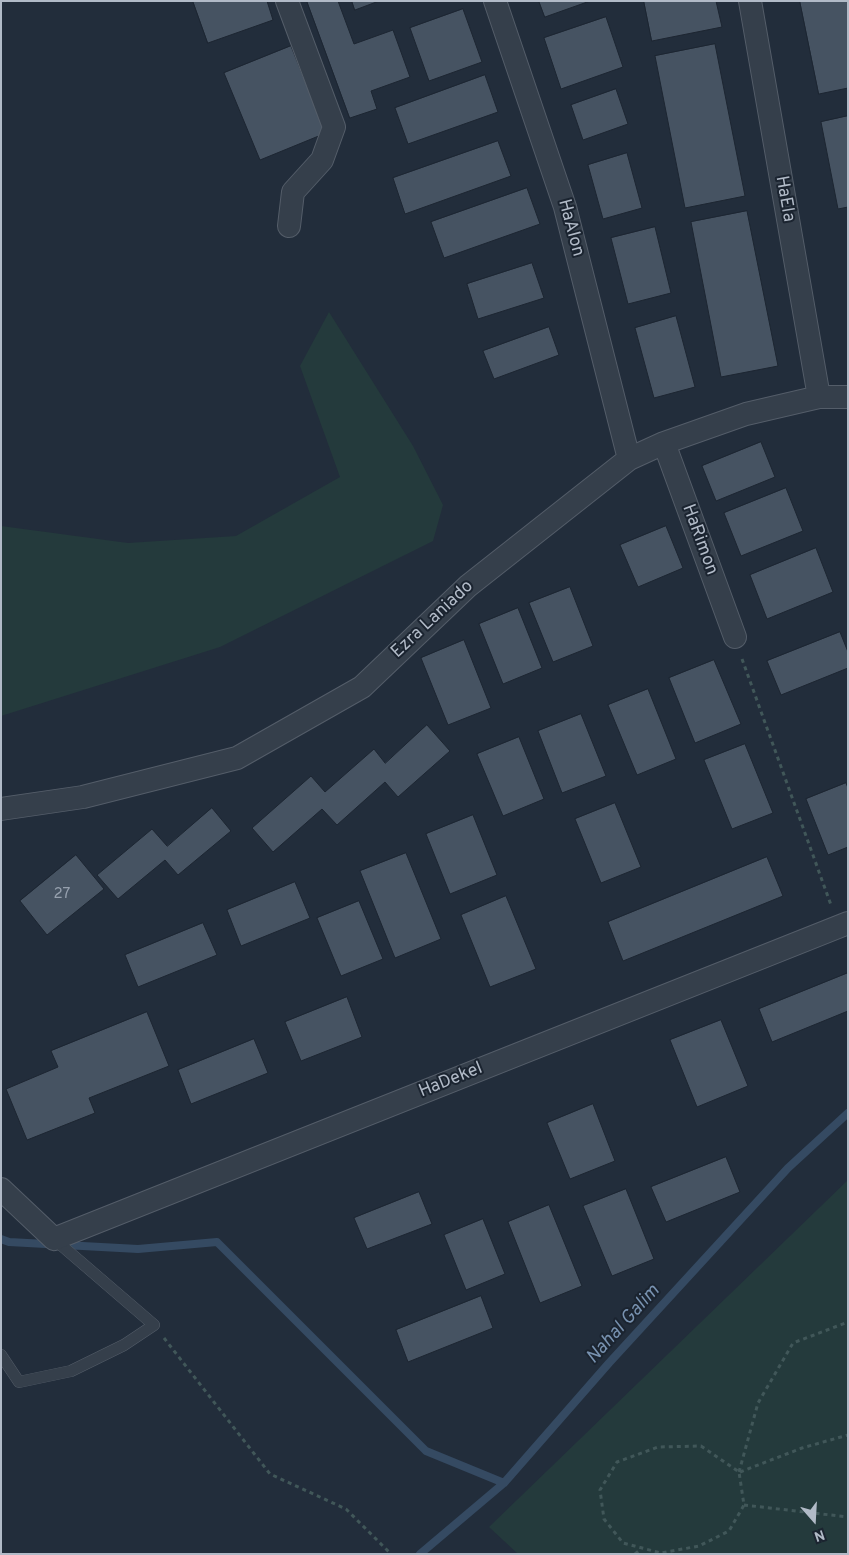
<!DOCTYPE html>
<style>
body{margin:0}
#map{position:relative;width:849px;height:1555px;overflow:hidden;background:#222d3b;font-family:Overpass,sans-serif}
canvas{display:block}
.frame{position:absolute;inset:0;border:2px solid #b1bac7;pointer-events:none}
.north{position:absolute;left:789px;top:1495px;width:50px;height:50px;-webkit-text-stroke:4px #1b2430;paint-order:stroke;rotate:161deg;font-size:14px;font-weight:700;line-height:20px;text-align:center;color:#b1bac7}
.north::after{content:'';display:block;margin:auto;width:18px;height:22px;background:#b1bac7;clip-path:polygon(50% 0,100% 100%,50% 72%,0 100%)}
</style>
<div id="map">
<canvas width="849" height="1555"></canvas>
<div class="frame"></div>
<div class="north">N</div>
</div>
<script>
const c = document.querySelector('canvas').getContext('2d');
c.lineJoin = 'round';
function paint(path, color) { c.fillStyle = color; c.fill(path, 'evenodd'); }
function stroke(path, color, width, dash) { c.strokeStyle = color; c.lineWidth = width; c.lineCap = dash ? 'butt' : 'round'; c.setLineDash(dash || []); c.stroke(path); }
function write(font, color, halo, rows, align = 'center') {
  c.font = font + ' Overpass,sans-serif'; c.lineWidth = 4; c.setLineDash([]); c.textBaseline = 'middle'; c.strokeStyle = halo; c.fillStyle = color; for (const [text, x, y, turn = 0] of rows) {
    c.save(); c.translate(x, y); c.rotate((+turn || 0) * Math.PI / 180); c.textAlign = isNaN(turn) ? turn : align; if (halo) c.strokeText(text, 0, 0); c.fillText(text, 0, 0); c.restore();
  }
}
const green = new Path2D(`
 M329,312L413,446L443,505L433,541L220,647L1,716V526L128,543L236,536L340,477L300,366Z
 M848,1180V1554H518L489,1527Z`);
const stream = new Path2D(`
 M1,1239L9,1242L138,1249L217,1242L426,1451L504,1483
 M420,1554L504,1483L609,1363L788,1168L848,1113`);
const building = new Path2D(`
 M193,1H267L273,20L208,43Z
 M307,1H338L354,44L393,30L410,77L371,91L377,109L350,118Z
 M352,1H379L355,10Z
 M539,1H590L545,17Z
 M644,1H716L722,27L652,41Z
 M800,1H848V88L819,94Z
 M463,9L482,62L429,81L410,28Z
 M606,17L623,67L561,89L544,38Z
 M715,44L745,196L685,208L655,56Z
 M291,46L326,133L260,160L224,73Z
 M485,75L498,112L408,144L395,108Z
 M616,89L628,124L583,140L571,105Z
 M848,116V207L838,209L821,122Z
 M498,141L511,176L405,214L393,178Z
 M627,153L642,208L603,219L588,165Z
 M527,188L540,224L444,258L431,222Z
 M747,211L778,366L721,377L691,222Z
 M655,227L671,293L628,304L611,238Z
 M532,263L544,298L478,319L467,284Z
 M676,316L695,387L654,398L635,328Z
 M549,327L559,355L494,379L483,351Z
 M761,442L775,477L716,501L702,466Z
 M786,488L803,531L741,556L724,513Z
 M666,526L683,568L638,587L620,545Z
 M816,548L833,592L767,619L750,575Z
 M570,587L593,646L553,662L529,603Z
 M518,608L542,668L503,684L479,624Z
 M840,632L848,652V668L781,695L767,661Z
 M464,640L491,708L448,725L421,658Z
 M714,660L741,724L695,743L669,678Z
 M648,689L676,759L637,775L608,705Z
 M581,714L606,776L562,793L538,731Z
 M427,725L450,751L398,797L385,782L337,825L322,809L273,852L252,828L311,776L325,792L374,749L385,763Z
 M519,737L544,799L503,816L477,754Z
 M745,744L773,813L732,829L704,760Z
 M846,783L848,788V847L828,855L806,799Z
 M615,803L641,867L601,883L575,819Z
 M212,808L231,831L178,875L165,860L118,899L97,875L152,829L167,846Z
 M473,815L497,875L450,894L426,834Z
 M406,853L441,939L395,958L360,871Z
 M76,855L104,889L47,935L20,901Z
 M767,857L783,896L623,961L608,922Z
 M295,882L310,918L241,946L227,910Z
 M506,896L536,969L490,987L461,915Z
 M359,901L383,959L341,976L317,918Z
 M203,923L217,955L138,987L125,955Z
 M848,973V1011L772,1042L759,1009Z
 M347,997L362,1037L301,1061L285,1022Z
 M147,1012L169,1066L89,1098L95,1113L27,1140L6,1089L58,1067L51,1051Z
 M721,1020L748,1086L697,1107L670,1040Z
 M254,1039L268,1073L191,1104L178,1070Z
 M593,1104L615,1161L570,1179L547,1123Z
 M726,1157L740,1192L666,1222L651,1187Z
 M626,1189L654,1259L612,1276L583,1206Z
 M419,1192L432,1224L367,1249L354,1218Z
 M549,1205L582,1286L540,1303L508,1222Z
 M483,1219L505,1274L466,1290L444,1235Z
 M481,1296L493,1328L408,1362L396,1330Z`);
const path = new Path2D(`
 M742,659L831,905
 M164,1338L270,1474L346,1509L391,1554
 M701,1446L739,1472L744,1505L729,1531L699,1546L661,1553L623,1543L604,1519L600,1490L617,1462L658,1447Z
 M739,1472L758,1403L793,1343L848,1322
 M740,1472L802,1448L848,1435
 M744,1505L848,1517
 M635,1554L641,1549`);
const service = new Path2D(`
 M1,1355L19,1382L71,1371L124,1345L154,1325L54,1239`);
const minor = new Path2D(`
 M287,1L334,127L322,160L293,192L289,226
 M495,1L565,207L629,459
 M750,1L819,397
 M664,443L735,637
 M1,809L83,797L237,758L362,687L468,586L629,459L664,443L746,414L819,397H848
 M1,1189L54,1239L848,923`);
const numberNames = [
 ["27",62,895]
];
const streetNames = [
 ["HaEla",784,199,80],
 ["HaAlon",570,228,75],
 ["HaRimon",699,540,70],
 ["Ezra Laniado",433,620,-43],
 ["HaDekel",451,1081,-22]
];
const waterNames = [
 ["Nahal Galim",624,1325,-48]
];
paint(green, '#243a3c');
stroke(stream, '#354a62', 8);
paint(building, '#465362');
stroke(building, '#1d2632', 1);
stroke(service, '#545d69', 12);
stroke(minor, '#545d69', 24);
stroke(path, '#415759', 3, [4, 4]);
stroke(service, '#353f4b', 11);
stroke(minor, '#353f4b', 22);
write('15px', '#96a0ae', null, numberNames);
write('18px', '#b1bac7', '#1b2430', streetNames);
write('italic 19px', '#7892b0', '#1b2430', waterNames);
</script>
